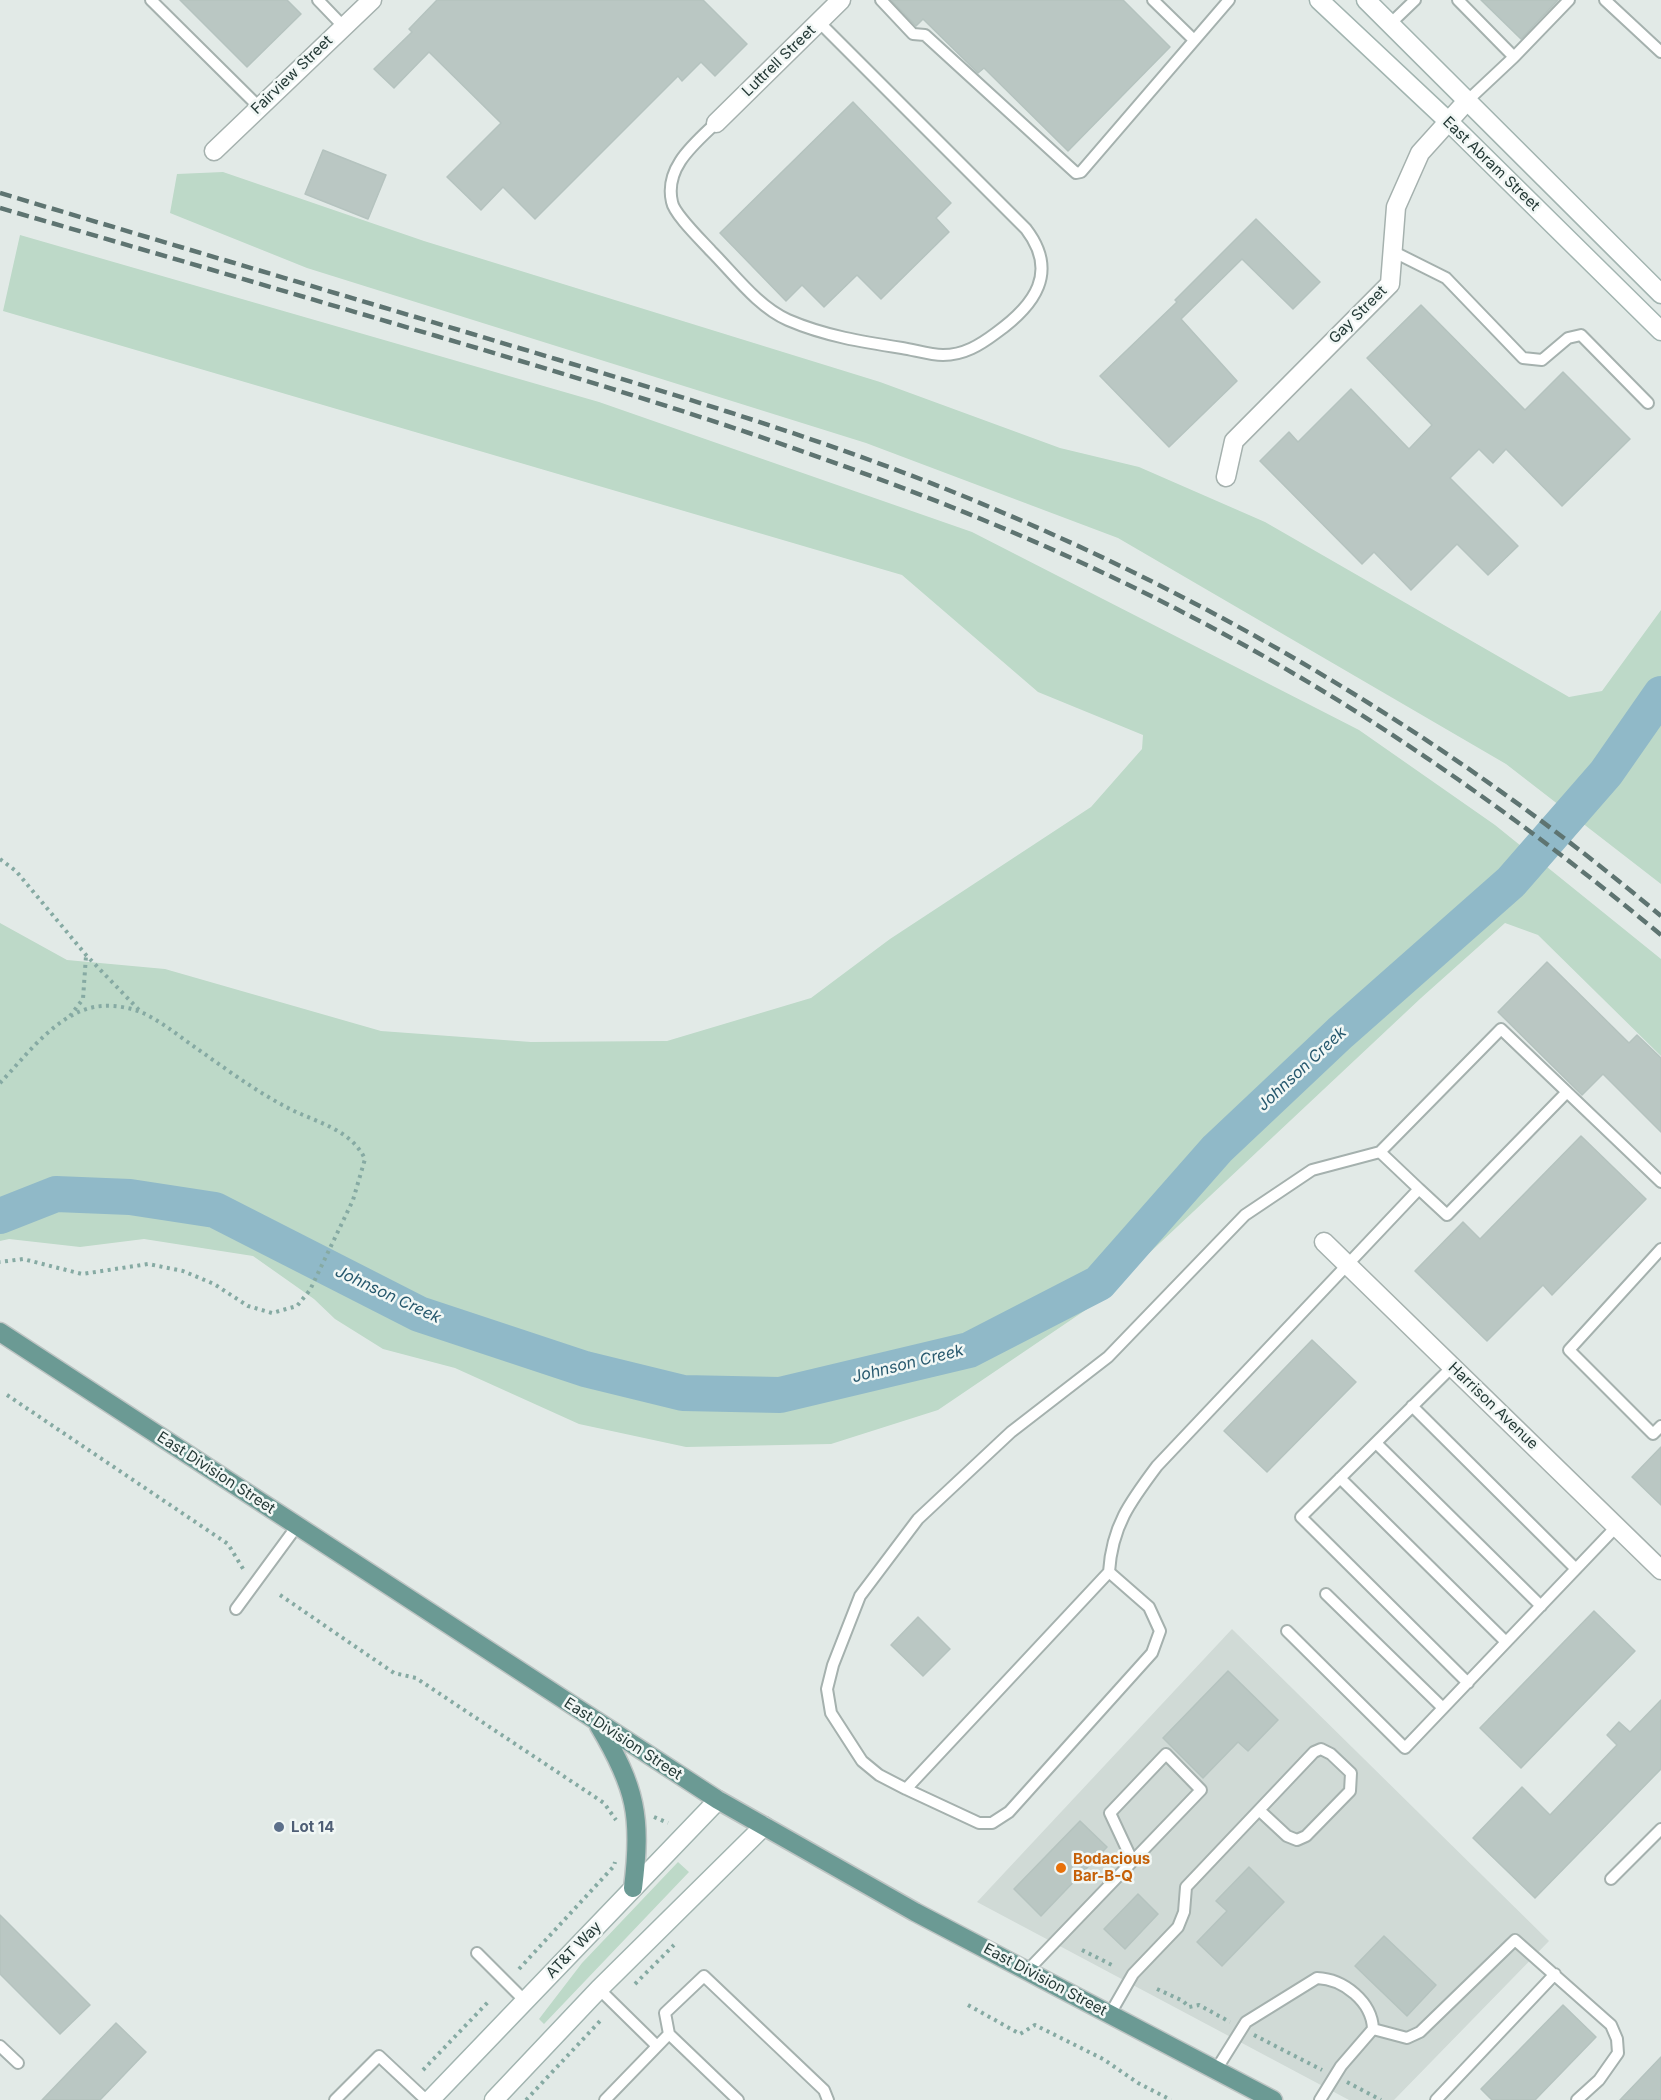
<!DOCTYPE html>
<style>
body{margin:0}
canvas{display:block;background:#e2eae7}
</style>
<canvas width="1661" height="2100"></canvas>
<script>
const c = document.querySelector('canvas').getContext('2d');
c.lineJoin = 'round';
function paint(path, color) { c.fillStyle = color; c.fill(path, 'evenodd'); }
function stroke(path, color, width, dash) { c.strokeStyle = color; c.lineWidth = width; c.lineCap = dash ? 'butt' : 'round'; c.setLineDash(dash || []); c.stroke(path); }
function write(font, color, halo, rows, align = 'center') {
  c.font = font + ' Inter,sans-serif'; c.lineWidth = 5; c.setLineDash([]); c.textBaseline = 'middle'; c.strokeStyle = halo; c.fillStyle = color; for (const [text, x, y, turn = 0] of rows) {
    c.save(); c.translate(x, y); c.rotate((+turn || 0) * Math.PI / 180); c.textAlign = isNaN(turn) ? turn : align; if (halo) c.strokeText(text, 0, 0); c.fillText(text, 0, 0); c.restore();
  }
}
const built = new Path2D(`
 M1232,1629L1549,1941L1394,2100H1349L977,1902Z`);
const green = new Path2D(`
 M223,172L424,241L880,382L1060,448L1139,467L1265,522L1569,697L1602,691L1661,610V884L1506,764L1118,538L866,443L307,268L170,213L177,174Z
 M20,235L599,402L972,532L1359,730L1495,825L1661,959V1056L1538,935L1505,923L1421,998L1096,1303L938,1410L831,1444L686,1447L579,1424L455,1368L383,1349L335,1319L314,1299L253,1256L144,1239L80,1247L9,1239L0,1241V923L67,960L165,969L381,1031L531,1042L667,1041L811,998L890,939L1091,807L1142,749L1143,735L1038,692L902,575L3,311Z
 M678,1862L689,1872L544,2024L539,2019L582,1963Z`);
const river = new Path2D(`
 M0,1216L56,1194L130,1197L215,1210L419,1314L585,1369L683,1393L780,1395L969,1350L1099,1283L1217,1149L1340,1033L1511,882L1606,773L1661,694`);
const building = new Path2D(`
 M180,0H287L301,14L247,67Z
 M437,0H703L747,44L715,76L701,62L682,81L678,76L535,219L503,187L481,210L447,177L501,123L429,52L394,88L374,69L412,32L409,29Z
 M891,0H1123L1170,47L1068,151L984,68L978,73L923,19L916,26Z
 M1481,0H1558L1521,39Z
 M853,102L951,203L936,218L949,232L881,299L857,275L824,307L802,285L786,301L720,233Z
 M323,150L386,175L368,219L305,194Z
 M1256,219L1320,282L1293,309L1242,259L1181,319L1237,381L1169,447L1100,376L1177,302L1175,300Z
 M1421,305L1525,410L1563,372L1630,439L1562,506L1506,449L1493,463L1479,449L1450,478L1518,546L1488,575L1457,544L1411,590L1374,552L1362,564L1260,461L1289,432L1298,442L1351,389L1409,449L1432,425L1367,358Z
 M1547,962L1629,1043L1637,1035L1661,1058V1132L1603,1074L1582,1095L1498,1012Z
 M1581,1136L1646,1199L1552,1295L1543,1285L1487,1341L1415,1271L1463,1222L1480,1239Z
 M1312,1340L1356,1382L1267,1472L1224,1431Z
 M1661,1447V1505L1632,1477Z
 M1594,1611L1635,1651L1521,1768L1480,1728Z
 M918,1617L950,1649L923,1676L891,1645Z
 M1228,1671L1278,1720L1248,1751L1238,1742L1203,1778L1163,1738Z
 M1661,1700V1769L1535,1898L1473,1838L1522,1787L1550,1815L1617,1745L1607,1735L1619,1722L1630,1732Z
 M1080,1821L1107,1847L1041,1916L1014,1889Z
 M1249,1867L1284,1902L1222,1966L1197,1942L1227,1911L1216,1901Z
 M1138,1894L1158,1914L1125,1949L1104,1929Z
 M0,1915L90,2005L60,2034L0,1974Z
 M1384,1936L1436,1985L1407,2016L1355,1966Z
 M1563,2005L1596,2037L1535,2100H1492L1481,2089Z
 M116,2023L146,2052L100,2100H42Z
 M1661,2057V2100H1620Z`);
const path = new Path2D(`
 M0,859L16,871L86,955L140,1011
 M70,1016L83,999L86,956
 M0,1083C27,1055 60,1008 103,1006C115,1005 132,1008 143,1013C160,1021 174,1032 189,1043C222,1066 256,1092 292,1110C319,1123 351,1130 365,1159L353,1200L310,1290L297,1306L272,1313L248,1306L214,1284L183,1271L148,1264L82,1274L23,1259L0,1262
 M7,1395L228,1544L245,1572
 M280,1595L394,1673L416,1678L604,1803L616,1820
 M654,1817L668,1823
 M1082,1950L1112,1965
 M519,1969L614,1866L615,1862
 M635,1984L674,1945
 M1157,1989L1183,2001L1189,2007L1199,2005L1230,2022
 M968,2005L1020,2034L1035,2025L1103,2059L1138,2083L1171,2100
 M1254,2035L1322,2070
 M423,2070L490,2000
 M1347,2082L1381,2100
 M526,2100L601,2020`);
const service = new Path2D(`
 M151,0L259,107
 M318,0L343,26
 M881,0L913,34L925,35L1076,173L1081,172L1229,0
 M1153,0L1193,39
 M1458,0L1514,57L1466,102
 M1605,0L1661,52
 M1390,24L1415,0
 M1514,57L1569,0
 M716,123C694,144 664,168 672,202C674,214 702,241 711,251C734,274 758,307 788,320C825,336 863,342 902,348C915,350 930,355 943,355C964,355 980,345 996,333C1035,305 1059,272 1026,229L819,22
 M1392,251L1446,278L1523,358L1542,360L1568,338L1581,335L1648,403
 M1380,1152L1312,1170L1245,1215L1108,1357L1011,1432L918,1519L860,1596L833,1665L827,1689L831,1713L862,1761L879,1775L906,1789L979,1823H992L1009,1812L1152,1653L1160,1631L1149,1607L1109,1572C1112,1526 1130,1502 1157,1466L1419,1189L1380,1152L1501,1029L1661,1182
 M1419,1189L1447,1215L1567,1092
 M1661,1249L1569,1350L1653,1434L1661,1426
 M1452,1367L1301,1517L1468,1683
 M1412,1406L1576,1569
 M1376,1443L1541,1606
 M1340,1478L1506,1642
 M1326,1594L1443,1708
 M236,1609L297,1526
 M1287,1631L1405,1748L1616,1527
 M906,1789L1109,1572
 M1611,1879L1661,1829
 M477,1953L525,2001
 M1027,1971L1201,1790L1166,1754L1110,1813L1132,1860
 M599,1989L657,2046
 M1110,2014L1133,1974L1178,1927L1184,1912L1186,1887L1314,1752L1321,1749L1331,1754L1351,1773L1350,1791L1306,1836L1297,1840L1287,1836L1259,1810
 M1373,2029L1407,2038L1420,2032L1515,1940L1611,2025L1617,2039L1618,2053L1599,2080L1577,2100
 M0,2046L18,2063
 M1216,2070L1246,2022L1317,1978C1344,1979 1372,2002 1373,2029L1341,2066L1320,2100
 M335,2100L379,2056L426,2100
 M605,2100L669,2034
 M738,2100L669,2034L665,2013L704,1976L824,2090L828,2100
 M1436,2100L1555,1974`);
const minor = new Path2D(`
 M716,123L841,0
 M214,151L372,0
 M1226,477L1234,441L1390,284L1396,207L1420,153L1466,102
 M1324,1242L1661,1570`);
const secondary = new Path2D(`
 M1319,0L1449,122L1661,331
 M1366,0L1661,294
 M430,2100L718,1800
 M494,2100L599,1989L764,1826`);
const primary = new Path2D(`
 M0,1332L718,1800L915,1912L1273,2100
 M599,1726C636,1788 642,1817 633,1888`);
const rail = new Path2D(`
 M0,193C173,245 346,296 519,348C683,397 849,446 1006,514C1241,614 1466,751 1661,916
 M0,208C159,254 318,301 477,348C733,424 987,505 1222,633C1379,718 1524,821 1661,935`);
const markers = [
 [279,1827,6,"#5c6f8a"],
 [1061,1868,6,"#e8710a"]
];
const streetNames = [
 ["Luttrell Street",779,61,-44],
 ["Fairview Street",292,75,-44],
 ["East Abram Street",1491,164,44],
 ["Gay Street",1358,315,-45],
 ["Harrison Avenue",1493,1406,44],
 ["East Division Street",216,1473,33],
 ["East Division Street",623,1739,33],
 ["AT&T Way",574,1950,-46],
 ["East Division Street",1045,1980,28]
];
const serviceNames = [
 ["Lot 14",291,1827]
];
const foodNames = [
 ["Bodacious",1073,1859],
 ["Bar-B-Q",1073,1876]
];
const waterNames = [
 ["Johnson Creek",1302,1069,-43],
 ["Johnson Creek",388,1295,25],
 ["Johnson Creek",908,1364,-14]
];
paint(built, '#d0dad6');
paint(green, '#bdd9c8');
stroke(river, '#90b9c8', 36);
paint(building, '#bac7c3');
stroke(building, '#b5c3bf', 1.5);
stroke(service, '#a5b1ae', 14);
stroke(minor, '#a5b1ae', 21);
stroke(secondary, '#a2b4b0', 21);
stroke(primary, '#bdc4c3', 21);
stroke(path, '#86aaa3', 4, [3, 4.5]);
stroke(service, '#fff', 10);
stroke(minor, '#fff', 18);
stroke(secondary, '#fff', 18);
stroke(primary, '#6b9a94', 18);
stroke(rail, '#5e7471', 4.5, [12, 6]);
for (const [x, y, r, color] of markers) { const dot = new Path2D(); dot.arc(x, y, r, 0, 2 * Math.PI); c.fillStyle = color; c.fill(dot); stroke(dot, '#f1f7f5', 2); }
write('15px', '#243936', '#f1f7f5', streetNames);
write('bold 15px', '#4e5e75', '#f1f7f5', serviceNames, 'left');
write('bold 15px', '#c56008', '#f1f7f5', foodNames, 'left');
write('italic 16px', '#26586d', '#f1f7f5', waterNames);
</script>
